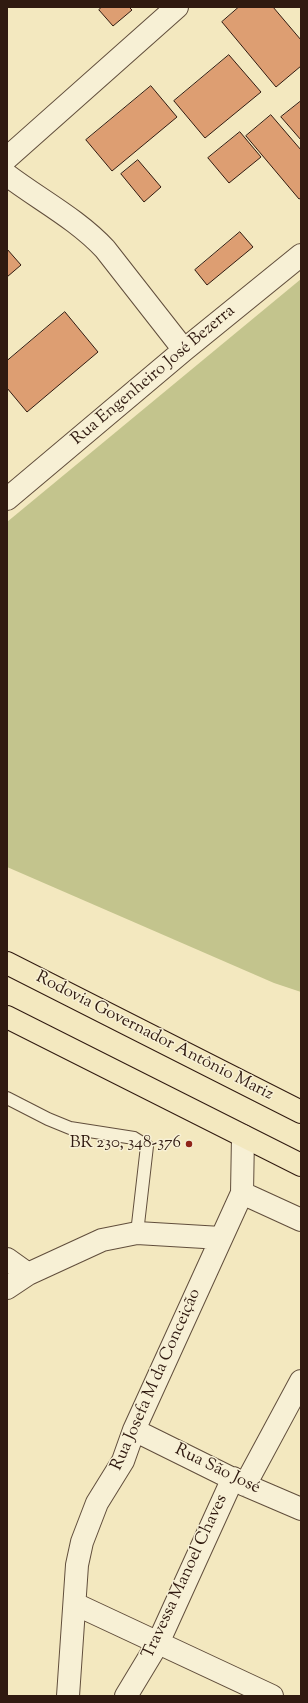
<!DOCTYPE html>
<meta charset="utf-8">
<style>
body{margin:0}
#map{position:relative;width:308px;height:1703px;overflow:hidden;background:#f3e8bf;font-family:"Sorts Mill Goudy",serif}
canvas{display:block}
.frame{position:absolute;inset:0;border:8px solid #301a10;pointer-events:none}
</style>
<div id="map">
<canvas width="308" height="1703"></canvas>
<div class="frame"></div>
</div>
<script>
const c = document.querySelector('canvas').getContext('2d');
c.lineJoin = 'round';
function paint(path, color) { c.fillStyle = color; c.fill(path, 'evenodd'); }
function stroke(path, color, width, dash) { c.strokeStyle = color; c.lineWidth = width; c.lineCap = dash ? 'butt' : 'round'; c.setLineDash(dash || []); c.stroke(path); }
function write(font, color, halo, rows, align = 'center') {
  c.font = font + ' "Sorts Mill Goudy",serif'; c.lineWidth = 3; c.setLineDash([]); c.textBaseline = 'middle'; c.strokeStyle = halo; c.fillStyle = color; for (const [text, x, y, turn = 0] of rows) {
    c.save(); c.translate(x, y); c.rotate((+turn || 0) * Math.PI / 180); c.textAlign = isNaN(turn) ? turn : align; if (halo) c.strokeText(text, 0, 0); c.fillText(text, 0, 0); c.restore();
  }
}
const green = new Path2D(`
 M301,279V992L274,983L7,867V522Z`);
const building = new Path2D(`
 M102,7H129L132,10L113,26L99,10Z
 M239,7H273L301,40V66L276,87L222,22Z
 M229,55L261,92L205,138L174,101Z
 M151,86L177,117L112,171L86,140Z
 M301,101V140L281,117Z
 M271,115L301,150V198L299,199L246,136Z
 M240,132L261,157L229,183L208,158Z
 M138,160L161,187L144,202L121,174Z
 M240,232L253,247L207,285L195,270Z
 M7,249L21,265L7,277Z
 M65,312L98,352L27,412L7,388V361Z`);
const service = new Path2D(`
 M7,1098L48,1119L70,1128L134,1138L147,1146L137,1233`);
const minor = new Path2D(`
 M7,158L177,7
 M7,175C40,200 77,219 105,249L184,350
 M7,499L184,350L301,255
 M242,1193L301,1220
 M7,1259L28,1274
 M7,1288L28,1274L102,1240L137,1233L221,1238
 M134,1430L245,1485L301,1509
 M245,1485L301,1381
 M75,1604L272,1696
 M68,1696L77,1565L82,1542L97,1503L123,1461L134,1430L242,1193L243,1136
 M126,1696L158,1643L233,1478`);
const trunk = new Path2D(`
 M7,963L301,1112
 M7,1017L301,1165`);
const markers = [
 [189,1144,4,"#8f2418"]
];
const streetNames = [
 ["Rua Engenheiro José Bezerra",154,376,-40],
 ["Rodovia Governador Antônio Mariz",154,1037,27],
 ["Rua Josefa M da Conceição",157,1380,-66],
 ["Rua São José",217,1470,26],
 ["Travessa Manoel Chaves",186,1577,-65]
];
const poiNames = [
 ["BR 230, 348-376",181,1144]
];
paint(green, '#c3c48d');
paint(building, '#dd9e72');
stroke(building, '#301a10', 1);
stroke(service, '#614e3c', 14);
stroke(minor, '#614e3c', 24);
stroke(trunk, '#301a10', 24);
stroke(service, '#f7f0d5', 12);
stroke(minor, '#f7f0d5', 22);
stroke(trunk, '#f3e8bf', 22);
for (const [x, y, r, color] of markers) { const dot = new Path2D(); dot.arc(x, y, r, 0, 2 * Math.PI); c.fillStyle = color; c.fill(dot); stroke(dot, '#f7f0d5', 1.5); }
write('17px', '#301a10', '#f7f0d5', streetNames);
write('17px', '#301a10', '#f7f0d5', poiNames, 'right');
</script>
